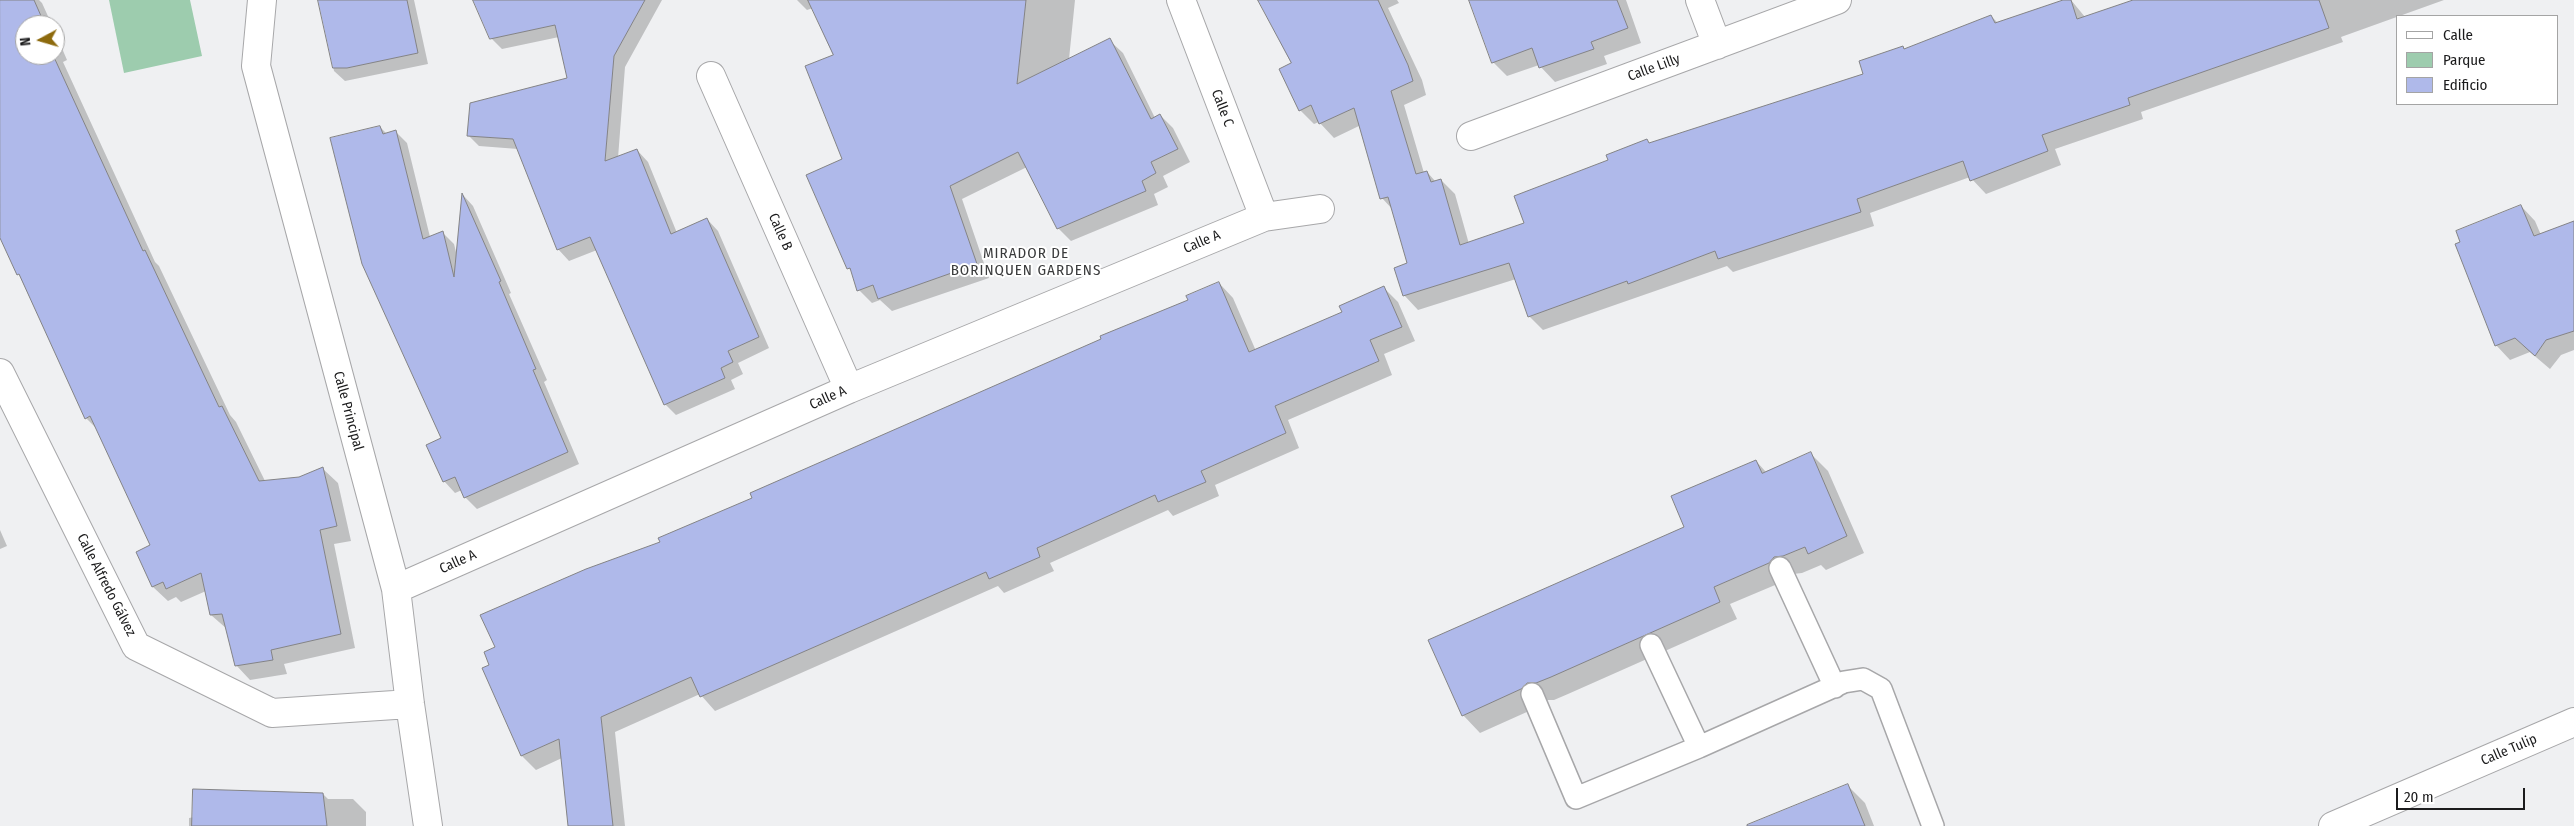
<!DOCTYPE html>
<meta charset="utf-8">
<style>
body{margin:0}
#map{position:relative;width:2574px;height:826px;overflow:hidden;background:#eff0f2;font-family:"Fira Sans Condensed",sans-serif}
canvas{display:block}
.legend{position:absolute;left:2396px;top:15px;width:162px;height:90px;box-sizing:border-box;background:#fff;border:1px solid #a4a4a4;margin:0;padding:6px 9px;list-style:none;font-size:15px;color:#1b1b1c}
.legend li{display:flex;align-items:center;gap:10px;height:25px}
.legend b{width:25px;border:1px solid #a4a4a4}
.north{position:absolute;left:15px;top:15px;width:50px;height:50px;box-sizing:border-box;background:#fff;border:1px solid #a4a4a4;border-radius:50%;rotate:264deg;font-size:14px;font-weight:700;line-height:20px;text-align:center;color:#1b1b1c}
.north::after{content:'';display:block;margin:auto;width:18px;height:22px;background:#8d6a0d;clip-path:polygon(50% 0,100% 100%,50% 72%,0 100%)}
.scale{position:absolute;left:2396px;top:788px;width:129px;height:22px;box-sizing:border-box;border:2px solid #1b1b1c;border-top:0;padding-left:6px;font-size:15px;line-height:18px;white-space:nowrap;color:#1b1b1c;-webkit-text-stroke:4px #fff;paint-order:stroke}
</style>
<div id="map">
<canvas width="2574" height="826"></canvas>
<ul class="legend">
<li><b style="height:6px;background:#fff"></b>Calle</li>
<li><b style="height:14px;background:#9dccae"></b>Parque</li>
<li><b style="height:14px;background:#afb9ea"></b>Edificio</li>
</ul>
<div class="north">N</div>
<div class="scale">20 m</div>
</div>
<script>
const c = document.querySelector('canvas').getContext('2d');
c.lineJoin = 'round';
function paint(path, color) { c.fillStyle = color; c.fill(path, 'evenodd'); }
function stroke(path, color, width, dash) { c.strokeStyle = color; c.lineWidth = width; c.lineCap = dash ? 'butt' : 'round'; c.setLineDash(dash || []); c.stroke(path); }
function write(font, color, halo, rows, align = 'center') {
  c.font = font + ' "Fira Sans Condensed",sans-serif'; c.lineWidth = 4; c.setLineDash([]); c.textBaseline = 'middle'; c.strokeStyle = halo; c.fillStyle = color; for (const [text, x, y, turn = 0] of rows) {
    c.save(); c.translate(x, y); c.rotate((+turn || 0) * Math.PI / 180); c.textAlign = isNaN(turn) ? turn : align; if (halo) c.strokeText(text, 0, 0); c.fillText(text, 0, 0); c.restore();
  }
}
const green = new Path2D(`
 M109,0H190L202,56L124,73Z`);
const shadow = new Path2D(`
 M0,0H39L42,3L52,25H25V55H55V32L67,60L63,62L155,262L159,266L230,415L236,422L265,481L299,478L323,469L338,483L351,541L334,544L355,648L284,664L287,674L250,680L236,665L227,629L211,615L206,591L181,602L176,597L168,601L153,587L137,552L152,546L98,430L86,418L0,234Z
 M319,0H414L428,64L345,81L334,71Z
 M488,0H662L625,67L618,158L637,150L648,162L677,233L707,219L718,231L769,348L738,363L743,374L731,380L735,389L676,415L665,404L597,250L569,261L558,249L518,149L479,146L468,135L569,79L559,37L502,49L491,38Z
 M797,0H1075L1069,59L1109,40L1123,53L1155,118L1160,115L1173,128L1190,162L1163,176L1168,187L1154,194L1158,205L1071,241L1058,228L1027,167L962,199L989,278L892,311L880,300L872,303L859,290L853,272L848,268L844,160L835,56L813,8L807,10Z
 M1260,0H1397L1399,3L1388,8L1422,80L1426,95L1404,105L1424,173L1427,172L1436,182L1441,180L1455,194L1469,244L1526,224L1610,161L1647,141L1650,144L1864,74L1903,47L1905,50L1991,16L1998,23L2067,0H2071L2085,17L2136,0H2444L2341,37L2343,42L2141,112L2143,119L2055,149L2061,165L1986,194L1970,177L1870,213L1874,226L1733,272L1727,266L1543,330L1529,316L1516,279L1418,310L1404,295L1409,264L1393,210L1382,198L1361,125L1334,138L1319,122L1314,124L1300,110L1293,64Z
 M1471,0H1626L1641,43L1604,56L1607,64L1555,82L1539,65L1507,76L1493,62Z
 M380,127L387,134L395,131L407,143L430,237L442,232L454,244L457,256L463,195L473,206L511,293L509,294L547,380L544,382L579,464L477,509L465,497L462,490L455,493L444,481L443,439Z
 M2521,206L2535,221L2541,235L2574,222V350L2561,355L2550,369L2530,352L2510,360L2496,345Z
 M1219,283L1233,298L1256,351L1343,313L1384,288L1398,302L1415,341L1384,354L1392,375L1288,420L1299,448L1215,485L1219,496L1173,516L1168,510L1050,563L1054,571L1004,593L998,586L715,711L700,694L615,732L625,826H569L562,758L536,770L522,756L491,666L662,543L753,498L1190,300Z
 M1810,453L1828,471L1864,553L1826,570L1821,565L1802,573L1793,574L1787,580L1730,604L1737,619L1568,694L1554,700H1544L1538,707L1480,733L1463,715L1686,528L1756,461L1766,472Z
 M0,530L7,546L0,549Z
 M1847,785L1865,803L1874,826H1749Z
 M323,794L328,799H353L366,812V826H189V818Z`);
const building = new Path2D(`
 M0,0H34L45,25H25V55H53L143,251L145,250L219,407L222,406L259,481L299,477L323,467L337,526L320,530L341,634L271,650L273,660L235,666L222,614L210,615L201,573L166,589L163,582L152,587L136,552L150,545L90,416L85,419L19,274L17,275L0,238Z
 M318,0H407L418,53L347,68H333Z
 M473,0H645L614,56L605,161L637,149L671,234L707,218L759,337L728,351L733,362L721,368L725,378L664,405L590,237L557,250L513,139L467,136L470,103L567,78L555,25L490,39Z
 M808,0H1026L1017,84L1110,38L1151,119L1160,114L1178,149L1151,162L1156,173L1142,181L1146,191L1057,229L1018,152L950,186L977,264L878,299L873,285L857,291L850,268L847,269L806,175L842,159L805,66L833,55Z
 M1258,0H1378L1408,65L1413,81L1391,91L1416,174L1427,171L1431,182L1441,179L1460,245L1524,223L1514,196L1608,160L1606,155L1647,139L1649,143L1863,74L1859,61L1903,46L1904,49L1991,15L1995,23L2063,0H2071L2077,19L2133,0H2319L2329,28L2128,98L2130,105L2042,135L2048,151L1970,181L1963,161L1857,199L1861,212L1718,259L1715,251L1628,284L1627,281L1528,317L1509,263L1403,296L1394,268L1407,263L1388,197L1380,199L1354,108L1319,124L1311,105L1299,111L1279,69L1291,63Z
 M1469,0H1617L1628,28L1591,42L1594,49L1539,68L1532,48L1492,63Z
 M380,126L383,134L396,130L423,239L443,231L454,277L462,193L501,281L499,282L536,369L533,370L568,452L464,498L455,477L443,482L426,445L441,438L362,264L330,138Z
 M2521,205L2534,236L2574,221V331L2546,340L2535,356L2515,338L2495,346L2455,244L2460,242L2456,231Z
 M1219,282L1249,352L1342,312L1339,306L1384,286L1402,327L1370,340L1379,361L1275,406L1286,433L1201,471L1206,482L1158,502L1155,495L1037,548L1040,557L989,579L986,572L700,697L691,677L601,717L613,826H568L559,739L521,756L482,668L489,665L484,652L495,647L480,615L586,569L660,542L658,538L752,498L750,493L1101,339L1100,336L1188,300L1186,296Z
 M1811,452L1847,536L1808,554L1805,547L1783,556L1774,557L1769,563L1714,587L1720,602L1551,677L1536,683H1527L1521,689L1462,716L1428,640L1684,527L1671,496L1756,460L1762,473Z
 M1848,784L1865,826H1747V825Z
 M193,789L323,793L327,826H192Z`);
const service = new Path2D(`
 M1780,568L1835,687
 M1651,645L1699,747
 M1532,694L1576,798L1699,747L1844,682L1863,679L1881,689L1933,826`);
const minor = new Path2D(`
 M262,0L256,66L396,589L410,704L428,826
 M1181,0L1264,217
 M1700,0L1717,45
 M711,76L849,389
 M1471,136L1837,0
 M0,373L136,646L272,713L410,704
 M396,589L849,389L1264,217L1320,209
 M2333,826L2574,722`);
const streetNames = [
 ["Calle Lilly",1654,68,-20],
 ["Calle C",1222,108,69],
 ["Calle B",780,232,66],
 ["Calle A",1202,242,-23],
 ["Calle A",828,398,-24],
 ["Calle Principal",348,411,75],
 ["Calle A",458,562,-24],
 ["Calle Alfredo Gálvez",106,585,63],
 ["Calle Tulip",2509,750,-23]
];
const neighbourhoodNames = [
 ["MIRADOR DE",1026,254],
 ["BORINQUEN GARDENS",1026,271]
];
paint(green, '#9dccae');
paint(shadow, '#0003');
paint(building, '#afb9ea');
stroke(building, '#838385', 1);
stroke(service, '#a7a7a9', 24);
stroke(minor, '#a7a7a9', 30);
stroke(service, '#fff', 21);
stroke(minor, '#fff', 28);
write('14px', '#1b1b1c', '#fff', streetNames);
c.letterSpacing = '1px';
write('15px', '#3a3b3c', '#fff', neighbourhoodNames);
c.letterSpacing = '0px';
</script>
